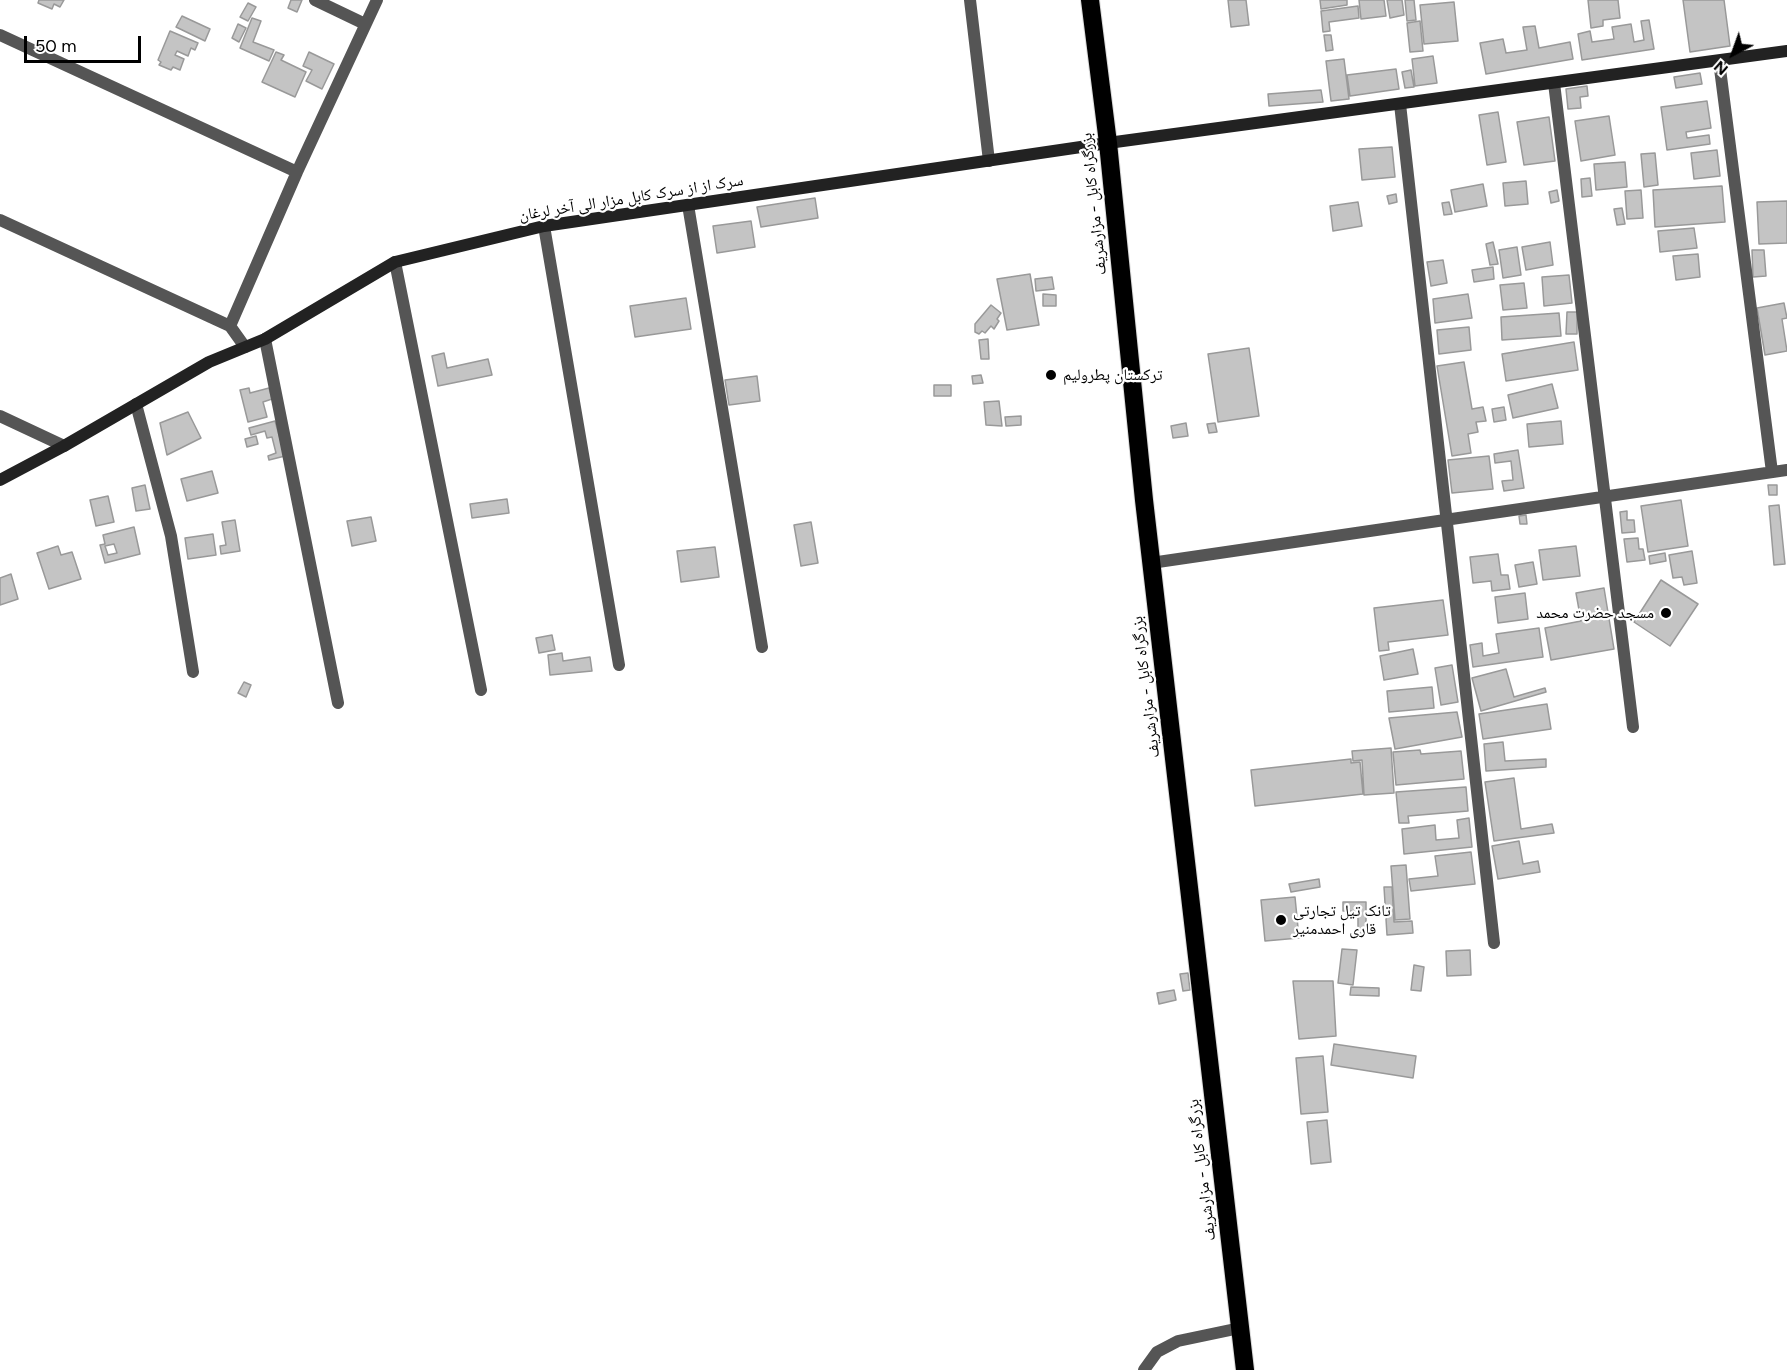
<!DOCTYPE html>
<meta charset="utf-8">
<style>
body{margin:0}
#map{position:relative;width:1787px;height:1370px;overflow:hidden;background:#fff;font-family:Figtree,sans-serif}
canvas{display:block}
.north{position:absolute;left:1703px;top:24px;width:60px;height:60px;-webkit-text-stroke:4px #fff;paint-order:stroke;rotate:221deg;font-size:16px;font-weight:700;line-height:24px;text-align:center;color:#000}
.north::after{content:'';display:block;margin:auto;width:21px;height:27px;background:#000;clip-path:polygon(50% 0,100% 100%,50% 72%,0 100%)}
.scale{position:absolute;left:24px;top:36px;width:117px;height:27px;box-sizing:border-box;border:3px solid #000;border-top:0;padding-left:8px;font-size:18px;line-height:21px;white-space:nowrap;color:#000;-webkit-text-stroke:4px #fff;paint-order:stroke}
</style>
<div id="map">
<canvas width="1787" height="1370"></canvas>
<div class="north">N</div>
<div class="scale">50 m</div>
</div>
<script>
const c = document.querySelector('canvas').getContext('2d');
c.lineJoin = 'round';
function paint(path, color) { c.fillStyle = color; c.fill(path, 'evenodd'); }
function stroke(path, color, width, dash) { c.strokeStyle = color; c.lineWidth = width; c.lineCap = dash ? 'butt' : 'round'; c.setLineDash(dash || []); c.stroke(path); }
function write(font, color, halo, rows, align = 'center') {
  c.font = font + ' Figtree,"Noto Naskh Arabic",sans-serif'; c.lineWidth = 4.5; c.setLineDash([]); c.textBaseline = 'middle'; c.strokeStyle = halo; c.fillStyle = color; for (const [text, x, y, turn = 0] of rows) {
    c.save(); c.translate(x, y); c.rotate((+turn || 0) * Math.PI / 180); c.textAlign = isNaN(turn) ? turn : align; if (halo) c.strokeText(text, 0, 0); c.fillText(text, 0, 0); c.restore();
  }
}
const building = new Path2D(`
 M39,0H64L60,7L54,4L52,9L38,3Z
 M291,0H302L297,12L288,8Z
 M1228,0H1246L1249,25L1231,27Z
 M1320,0H1347V5L1321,9Z
 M1359,0H1384L1386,16L1361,19Z
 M1387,0H1402L1404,15L1390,18Z
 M1405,0H1414L1416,20L1407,21Z
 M1588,0H1618L1620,18L1603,20V26L1591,28Z
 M1683,0H1724L1730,46L1690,52Z
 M1454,2L1458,41L1424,44L1420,5Z
 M248,3L256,7L248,21L240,17Z
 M1358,6L1359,18L1329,22L1330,31L1323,32L1321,11Z
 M182,16L210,29L205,41L176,27Z
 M252,18L261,21L253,42L274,50L269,61L240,48Z
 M1649,20L1654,49L1582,60L1578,34L1590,31L1592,42L1614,39L1612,27L1631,24L1634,42L1644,40L1641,21Z
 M1420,21L1423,51L1410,52L1407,23Z
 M238,24L246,28L239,42L232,38Z
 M1535,26L1539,48L1570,42L1573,59L1486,74L1480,43L1503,39L1506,53L1527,50L1523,27Z
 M170,31L198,43L195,50L191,48L188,56L177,51L175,55L184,59L180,70L173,67L171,70L159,65L161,62L158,60Z
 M1324,35H1331L1333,50L1326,51Z
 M276,52L284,55L281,60L306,72L295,97L262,82Z
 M309,52L334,64L322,89L306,81L312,70L303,66Z
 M1433,56L1437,83L1415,86L1412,59Z
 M1344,59L1349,99L1331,101L1326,61Z
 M1396,69L1399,89L1350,96L1347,75Z
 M1411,70L1414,87L1405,88L1402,72Z
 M1700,73L1702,84L1676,88L1674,77Z
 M1587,86L1588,96L1580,97L1581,108L1568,109L1566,89Z
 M1321,90L1323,102L1269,106L1268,94Z
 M1707,101L1711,128L1686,132L1687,138L1709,135L1710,144L1667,150L1661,107Z
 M1498,112L1506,162L1487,165L1479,115Z
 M1609,116L1615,155L1581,161L1575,121Z
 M1549,117L1555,161L1524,165L1517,122Z
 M1392,147L1395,177L1362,180L1359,149Z
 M1717,150L1720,176L1694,179L1691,153Z
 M1655,153L1658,185L1644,187L1641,154Z
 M1625,162L1627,187L1596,190L1594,164Z
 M1590,178L1592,196L1582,197L1581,179Z
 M1526,181L1528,204L1505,206L1503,183Z
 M1483,184L1487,206L1455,212L1451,190Z
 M1722,186L1725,222L1655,227L1653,190Z
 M1557,190L1559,201L1551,203L1549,192Z
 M1641,190L1643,218L1627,219L1625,191Z
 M1396,194L1397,202L1389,204L1387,196Z
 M815,198L818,218L761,227L757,207Z
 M1787,201V243L1759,244L1757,202Z
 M1358,202L1362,226L1333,231L1330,206Z
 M1449,202L1452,214L1444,215L1442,203Z
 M1622,208L1625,224L1617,225L1614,209Z
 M751,221L755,247L717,253L713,226Z
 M1694,228L1697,248L1660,252L1658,231Z
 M1493,242L1498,264L1490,265L1486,244Z
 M1550,242L1553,265L1526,270L1522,247Z
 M1517,247L1521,275L1503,278L1499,250Z
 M1752,250H1764L1766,276L1753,277Z
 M1698,254L1700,277L1676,280L1673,256Z
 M1443,260L1447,283L1431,286L1427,262Z
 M1493,267L1494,279L1474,282L1472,270Z
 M1030,274L1039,325L1007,330L997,279Z
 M1569,275L1572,303L1544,306L1542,277Z
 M1052,277L1054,289L1036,291L1035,279Z
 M1524,283L1527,308L1503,310L1500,285Z
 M1043,294L1056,295V306H1043Z
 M1468,294L1472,318L1435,323L1433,299Z
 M686,298L691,329L635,337L630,306Z
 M1784,303L1787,318L1782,319L1787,351L1765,355L1757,308Z
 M991,305L1001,313L997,319L999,321L994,329L991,326L985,333L982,331L979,334L975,332V324Z
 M1567,312H1577V334H1566Z
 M1559,313L1561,336L1502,340L1501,317Z
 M1469,327L1471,350L1439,354L1437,330Z
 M988,339L989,359H981L979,340Z
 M1574,342L1578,370L1506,381L1502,354Z
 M1249,348L1259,416L1218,422L1208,354Z
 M444,353L447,368L488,359L492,375L438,386L432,356Z
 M1464,362L1472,409L1483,407L1486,421L1476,422L1478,432L1468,434L1471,453L1452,456L1437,366Z
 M981,375L983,383L973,384L972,376Z
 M757,376L760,401L729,405L725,380Z
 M1552,384L1558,408L1513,418L1508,395Z
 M934,385H951V396H934Z
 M249,388L250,393L269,388L272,399L263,402L267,417L248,422L240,390Z
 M999,401L1002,426L986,425L984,402Z
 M1504,407L1506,420L1494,422L1492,409Z
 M188,412L201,438L167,455L160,423Z
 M1021,416V425L1006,426L1005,417Z
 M275,421L285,456L269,460L268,456L276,453L272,437L267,438L265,431L251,435L249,428Z
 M1561,421L1563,444L1529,447L1527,424Z
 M1186,423L1188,436L1173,438L1171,426Z
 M1215,423L1217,432L1209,433L1207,424Z
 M256,436L258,444L247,447L245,439Z
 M1518,450L1524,488L1504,491L1502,481L1513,480L1511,461L1495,463L1494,454Z
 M1489,456L1493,489L1452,493L1448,460Z
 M212,471L218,493L187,501L181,479Z
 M145,485L150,509L136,511L132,488Z
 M1768,485H1777V495H1769Z
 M108,496L114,522L96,526L90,500Z
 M507,499L509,513L472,518L470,504Z
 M1681,500L1688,546L1648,552L1641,506Z
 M1779,505L1785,564L1774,565L1769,506Z
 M1627,511V520H1634L1635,532L1622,533L1620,512Z
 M1526,515L1527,524H1520L1519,516Z
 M371,517L376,541L352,546L347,521Z
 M235,520L240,551L221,554L220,546L226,545L222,522Z
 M811,522L818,563L801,566L794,525Z
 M134,527L140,554L105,563L100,545L105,544L103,535ZM114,544L117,553L108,555L105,546Z
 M213,534L216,555L188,559L185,538Z
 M1638,538L1639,549H1643L1645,560L1627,562L1624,539Z
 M58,546L61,555L72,552L81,579L49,589L37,553Z
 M1576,546L1580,576L1543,580L1539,550Z
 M715,547L719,577L681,582L677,551Z
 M1692,551L1697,583L1684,585L1682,577L1673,578L1669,555Z
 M1665,553L1666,561L1650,564L1649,556Z
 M1498,554L1501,575H1508L1510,589L1492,591L1491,581L1473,583L1470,557Z
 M1533,562L1537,584L1519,587L1515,565Z
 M11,574L18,599L0,605V578Z
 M1661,580L1698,604L1670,646L1634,622Z
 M1604,588L1614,649L1551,660L1545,628L1581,621L1576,593Z
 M1525,593L1528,619L1498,623L1495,597Z
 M1443,600L1448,635L1388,642L1389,650L1379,651L1374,608Z
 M1539,628L1543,657L1473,667L1470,645L1482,643L1483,656L1499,653L1496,634Z
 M552,635L555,650L539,653L536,638Z
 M1413,649L1418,674L1384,680L1380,656Z
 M562,653L563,661L590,657L592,671L550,675L548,655Z
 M1452,665L1458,702L1441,705L1435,668Z
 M1506,669L1514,697L1545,688L1546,692L1481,711L1472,678Z
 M244,682L251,685L246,697L238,693Z
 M1432,687L1434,708L1389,712L1387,691Z
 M1547,704L1551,729L1483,739L1479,714Z
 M1457,712L1462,737L1395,749L1389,718Z
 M1503,742L1505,761L1546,759V767L1486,771L1484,744Z
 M1391,748L1394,793L1364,795L1362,760L1353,761L1352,751Z
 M1420,750L1421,754L1461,751L1464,779L1396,785L1393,752Z
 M1351,759V763L1360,762L1363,794L1255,806L1251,770Z
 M1514,778L1521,829L1552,824L1554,833L1494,841L1485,782Z
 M1466,787L1468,811L1408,816L1409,823H1399L1396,792Z
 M1469,818L1472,847L1404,854L1402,829L1435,825L1436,840L1459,838L1457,820Z
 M1519,841L1523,864L1538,861L1540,872L1498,879L1492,846Z
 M1471,852L1475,884L1411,891L1409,879L1438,876L1435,856Z
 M1406,865L1410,919L1395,920L1391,866Z
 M1319,879L1320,887L1291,892L1289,884Z
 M1384,887H1392L1394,922L1412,921L1413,933L1387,935Z
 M1295,897L1299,938L1265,941L1261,900Z
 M1343,902H1366V933H1358V911H1343Z
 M1342,949L1357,950L1353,985L1338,983Z
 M1470,950L1471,975L1447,976L1446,951Z
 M1414,965L1424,967L1421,991L1411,990Z
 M1188,973L1190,990L1183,991L1180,974Z
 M1293,981H1333L1336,1036L1299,1039Z
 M1351,987L1379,988V996L1350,995Z
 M1174,990L1176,1000L1159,1004L1157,993Z
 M1334,1044L1416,1056L1413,1078L1331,1065Z
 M1323,1056L1328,1112L1301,1114L1296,1058Z
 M1327,1120L1331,1162L1311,1164L1307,1122Z`);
const street = new Path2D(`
 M315,0L365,24
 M970,0L989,161
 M0,35L297,172
 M1719,61L1772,472
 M1554,83L1633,727
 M1400,104L1494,943
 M688,205L762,647
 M0,220L230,326
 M544,226L619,665
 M395,262L481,690
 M265,339L338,703
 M245,347L230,326L297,172L377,0
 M136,404L171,536L193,672
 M0,416L64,446
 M1151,563L1787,470
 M1144,1370L1157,1352L1178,1341L1240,1328`);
const secondary = new Path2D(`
 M0,480L64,446L209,362L265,339L395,262L544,226L1108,143L1787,51`);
const highway = new Path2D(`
 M1090,0L1108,143L1144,500L1245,1370`);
const markers = [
 [1051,375,6,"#000"],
 [1666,613,6,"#000"],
 [1281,920,6,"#000"]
];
const streetNames = [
 ["سرک از از سرک کابل مزار الی آخر لرغان",631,198,-9],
 ["بزرگراه کابل - مزارشریف",1094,204,-96],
 ["بزرگراه کابل - مزارشریف",1146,687,-97],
 ["بزرگراه کابل - مزارشریف",1202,1170,-97]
];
const poiNames = [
 ["ترکستان پطرولیم",1063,375],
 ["مسجد حضرت محمد",1654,613,"right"],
 ["تانک تیل تجارتی",1293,911],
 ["قاری احمدمنیر",1293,929]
];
paint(building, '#c4c4c4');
stroke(building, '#999', 1.5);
stroke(highway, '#dbdbdb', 20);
stroke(street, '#555', 12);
stroke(secondary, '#222', 12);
stroke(highway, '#000', 18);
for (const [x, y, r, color] of markers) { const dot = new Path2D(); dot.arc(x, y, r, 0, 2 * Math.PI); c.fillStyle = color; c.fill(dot); stroke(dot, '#fff', 2); }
write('16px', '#000', '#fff', streetNames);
write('16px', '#000', '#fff', poiNames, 'left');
</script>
